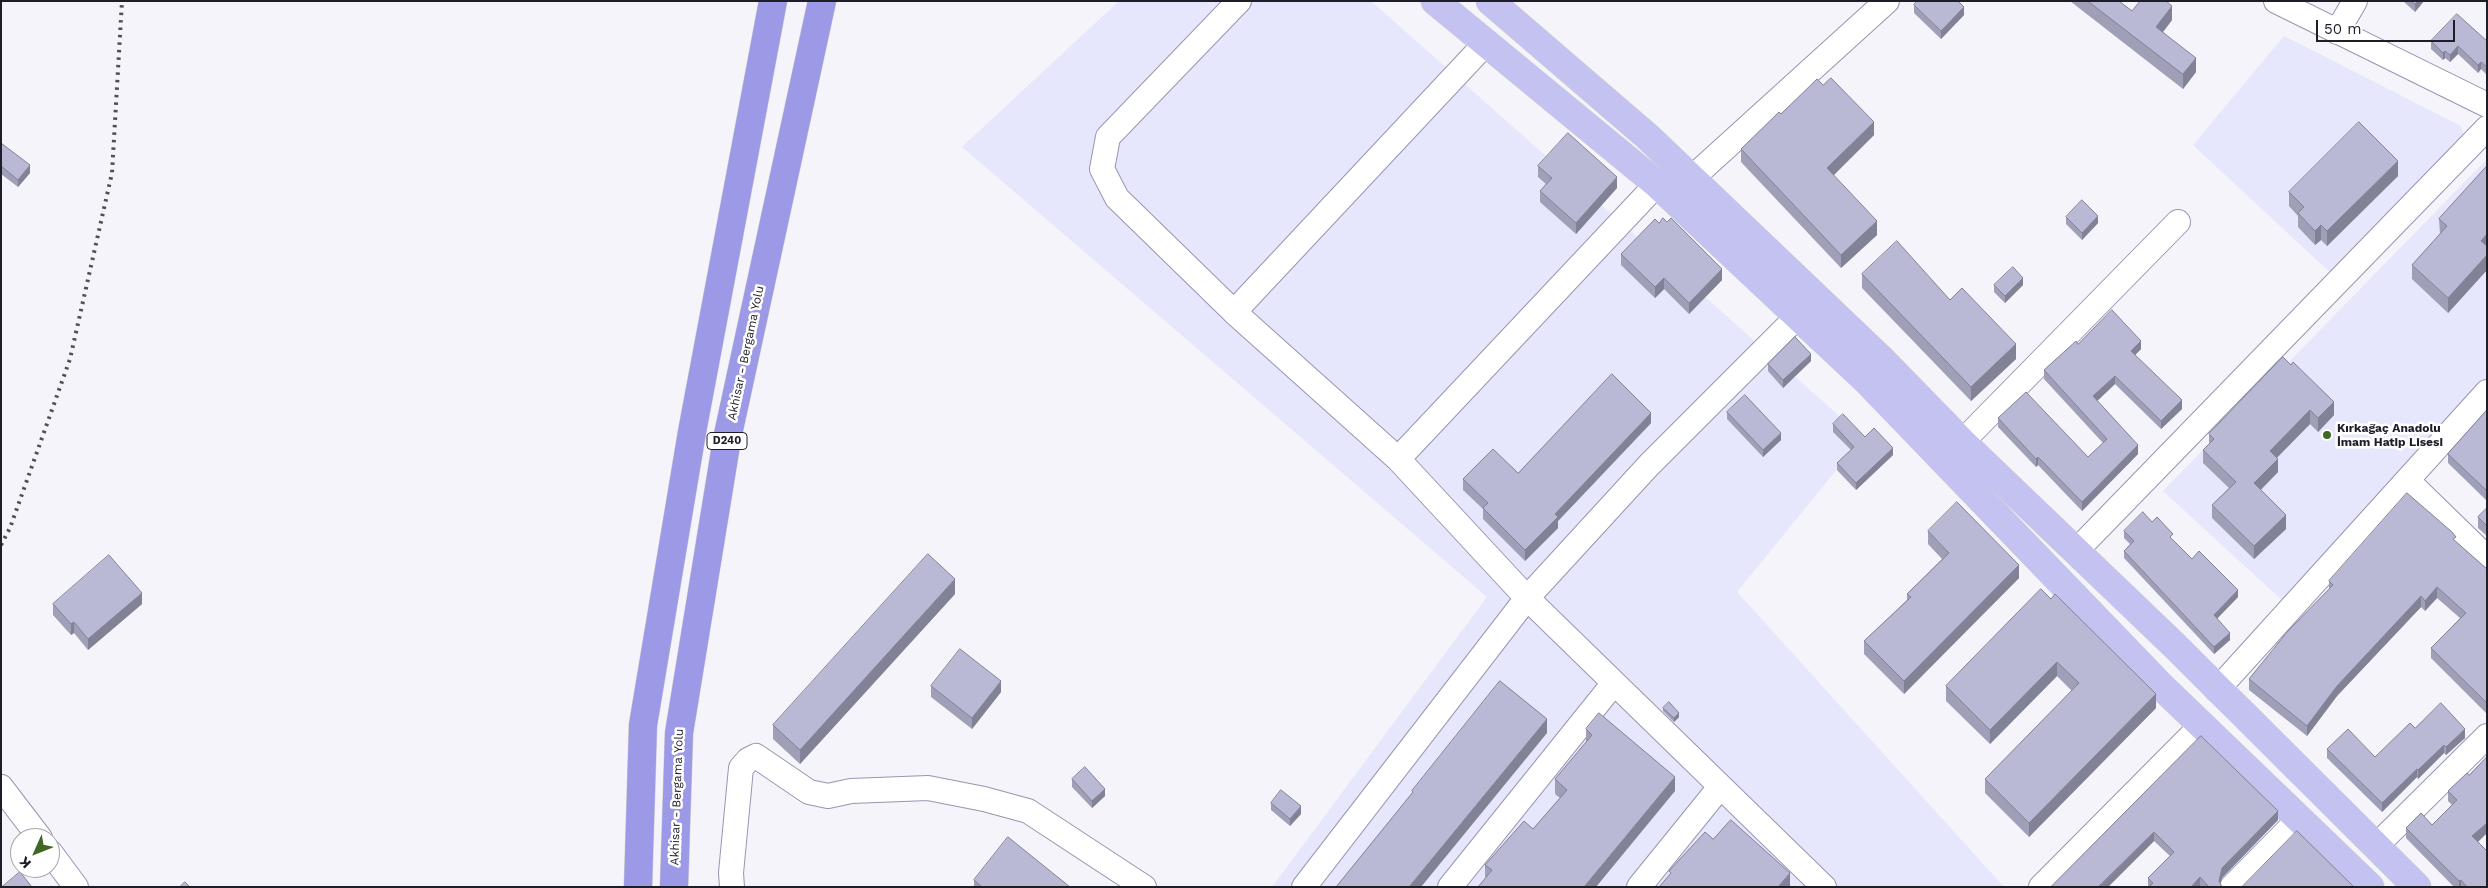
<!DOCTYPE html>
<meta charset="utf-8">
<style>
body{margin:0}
#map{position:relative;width:2488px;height:888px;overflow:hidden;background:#f4f4fa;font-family:"Work Sans",sans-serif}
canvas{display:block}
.frame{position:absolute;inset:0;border:2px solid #1e1e29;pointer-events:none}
.north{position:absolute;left:10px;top:828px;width:50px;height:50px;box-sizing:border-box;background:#fff;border:1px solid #a5a5a9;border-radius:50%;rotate:226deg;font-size:14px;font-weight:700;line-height:20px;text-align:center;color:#1e1e29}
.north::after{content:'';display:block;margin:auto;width:18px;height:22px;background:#3f6824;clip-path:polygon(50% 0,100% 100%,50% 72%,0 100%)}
.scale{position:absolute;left:2316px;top:20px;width:139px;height:22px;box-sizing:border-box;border:2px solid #1e1e29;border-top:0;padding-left:6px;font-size:15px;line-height:18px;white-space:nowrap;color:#1e1e29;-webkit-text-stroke:4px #fff;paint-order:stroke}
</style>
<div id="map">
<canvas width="2488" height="888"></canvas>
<div class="frame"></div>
<div class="north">K</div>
<div class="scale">50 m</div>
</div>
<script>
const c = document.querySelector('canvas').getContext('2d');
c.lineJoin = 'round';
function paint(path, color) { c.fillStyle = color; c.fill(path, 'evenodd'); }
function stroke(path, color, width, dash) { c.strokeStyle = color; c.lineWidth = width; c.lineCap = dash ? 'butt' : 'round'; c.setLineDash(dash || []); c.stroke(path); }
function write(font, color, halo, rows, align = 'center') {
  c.font = font + ' "Work Sans",sans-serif'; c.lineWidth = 5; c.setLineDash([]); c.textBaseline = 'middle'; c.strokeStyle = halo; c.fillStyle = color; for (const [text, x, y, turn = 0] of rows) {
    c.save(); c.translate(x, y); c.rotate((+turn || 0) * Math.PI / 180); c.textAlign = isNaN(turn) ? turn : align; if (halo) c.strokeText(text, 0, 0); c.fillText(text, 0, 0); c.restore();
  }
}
const built = new Path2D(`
 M1119,1H1371L1863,437L1737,592L2004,887H1272L1487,597L962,147Z
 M2284,36L2461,126L2465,138L2337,279L2193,145Z
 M2487,159V379L2285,603L2163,491Z`);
const minor = new Path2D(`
 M1239,1L1108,137L1102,169L1117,198L1234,312L1398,459L1527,598L1824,887
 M2276,1L2487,105
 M2337,32L2355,1
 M1692,178L1887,1
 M1234,312L1486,43
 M1962,442L2178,222
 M1398,459L1657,184
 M2408,481L2487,558
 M2076,551L2487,128
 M2217,690L2487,392
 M1,787L40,838
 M2376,846L2487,736
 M50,852L76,887
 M732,887L731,873L741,768L748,760L756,756L809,792L828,796L851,791L928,788L984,799L1028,811L1144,887
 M1304,887L1527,598L1649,465L1798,316
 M1450,887L1614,683
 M1639,887L1720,787
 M2041,887L2202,725
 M2232,887L2299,819`);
const major = new Path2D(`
 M1435,1L1657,184L1867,381L2161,686L2370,887
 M1490,1L1648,137L1882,360L1962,442L2175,646L2417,887`);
const highway = new Path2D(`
 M638,887L643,725L692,432L773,1
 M674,887L679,733L727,439L822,1`);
const rail = new Path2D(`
 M1,545L10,528L70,359L112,173L122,1`);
const wall = new Path2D(`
 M2070,1H2119L2132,11L2172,20L2163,32L2196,72L2183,89Z
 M2403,1H2424L2415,12Z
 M1914,5L1964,15L1941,39L1914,13Z
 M2431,41H2487V75L2481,69L2478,73L2458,54L2450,62L2445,58L2443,60L2431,49Z
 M1781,114L1874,135L1833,175L1877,235L1841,268L1741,162V149Z
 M1,143L30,173L18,187L1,174Z
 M1538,166L1617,188L1576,234L1540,202V191L1546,184L1538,177Z
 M2487,166V270L2448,313L2412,279V265L2440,234L2439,219Z
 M2398,176L2327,246L2321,240L2315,245L2298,227V216L2289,206V192Z
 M2066,217L2098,223L2082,240L2066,224Z
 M1621,254L1722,280L1689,314L1664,289L1655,298L1621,265Z
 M1862,274L1950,300L2016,359L1971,401L1862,288Z
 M1994,285H2023L2005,303L1994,292Z
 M2078,344L2141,349L2135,355L2182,409L2161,429L2115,384L2097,401L2138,454L2082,511L2038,465L2036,467L1998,427V418L2088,457L2103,443L2044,379V370Z
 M2283,357L2334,415L2318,432L2310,424L2276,458L2278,472L2261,490L2286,529L2254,559L2212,518V505L2229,488L2203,463V450L2209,444V434Z
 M1811,361L1783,388L1768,371V364Z
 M2487,410V501L2448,463V454Z
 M1727,412L1781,440L1763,457L1727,419Z
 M1651,423L1558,521V528L1525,561L1483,519V509L1463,490V479L1518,473Z
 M1833,424L1865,437L1893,455L1856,490L1837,470V463L1851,450L1833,432Z
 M2487,508V536L2478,528V517Z
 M2152,522L2173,540L2192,559L2238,597L2217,618L2230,640L2214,654L2124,558V551L2130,544L2124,538V531Z
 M1928,531L2019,578L1904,694L1864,654V641L1907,600V594L1942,559L1928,544Z
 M2456,542L2487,569V714L2431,658V648L2460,618L2437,598L2425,611L2421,607L2337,696L2307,736L2249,690V679L2329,589V581Z
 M2041,589L2156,708L2029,837L1985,793V779L2072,691L2057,676L1990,744L1946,701V686Z
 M955,594L800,764L773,739V725Z
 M53,604H142L88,650L74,633L71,635L53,615Z
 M931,686L1001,692L972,729L931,697Z
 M1663,708L1679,717L1674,722L1663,711Z
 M2415,728L2465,738L2446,755L2444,753L2418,779L2417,777L2382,812L2327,758V749L2375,757Z
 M1586,729L1675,791L1485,878V865L1533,829L1560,798L1555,794V779L1586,743Z
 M2201,736L2278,820L2222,878L2220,884L2222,887H2148V878L2170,856L2154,841L2108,887H2051Z
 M2487,757V833L2478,842L2487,887H2454L2406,838V828L2432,825L2452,805L2448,801V791L2469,775Z
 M1072,779L1105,796L1092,808L1072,787Z
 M1271,803L1301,814L1290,826L1271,810Z
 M974,880L1070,887H974Z`);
const shadedWall = new Path2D(`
 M2418,1H2424L2415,12V4Z
 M2172,6V20L2156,41V27Z
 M1964,7V15L1941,39V31Z
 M2458,46V54L2450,62V55Z
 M2445,51V58L2443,60V53Z
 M2196,58V72L2183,89V74Z
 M2481,62V69L2478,73V65Z
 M1874,122V135L1827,182V168Z
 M2398,161V176L2327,246V231Z
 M30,165V173L18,187V180Z
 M1617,177V188L1576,234V223Z
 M2098,216V223L2082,240V233Z
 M1877,221V235L1841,268V255Z
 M2321,225V240L2315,245V231Z
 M2487,234V249L2481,241Z
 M2487,255V270L2448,313V298Z
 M1722,269V280L1689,314V303Z
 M1664,278V289L1655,298V287Z
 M2023,278V285L2005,303V296Z
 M2141,341V349L2131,359V351Z
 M2016,344V359L1971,401V387Z
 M1811,354V361L1783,388V380Z
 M2115,376V384L2093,405V396Z
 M2182,400V409L2161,429V421Z
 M2334,402V415L2318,432V418Z
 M2310,410V424L2270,465V451Z
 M1651,413V423L1558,521V528L1525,561V550L1555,514Z
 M1781,433V440L1763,457V450Z
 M2138,445V454L2082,511V502Z
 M1893,448V455L1856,490V483Z
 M2038,457V465L2036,467V459Z
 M2278,459V472L2254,496V483Z
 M2286,515V529L2254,559V546Z
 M2019,565V578L1904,694V681Z
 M955,579V594L800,764V750Z
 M2437,587V598L2425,611V601Z
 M2238,590V597L2214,622V615Z
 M142,593V604L88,650V639Z
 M2421,596V607L2337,696L2307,736V726L2337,686Z
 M74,622V633L71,635V624Z
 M2230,633V640L2214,654V647Z
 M2057,662V676L1990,744V730Z
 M1001,681V692L972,729V718Z
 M2156,694V708L2029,837V823Z
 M1679,713V717L1674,722V718Z
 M1547,719V733L1421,887H1409Z
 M2465,729V738L2446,755V747Z
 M2444,745V753L2418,779V770Z
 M2417,769V777L2382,812V803Z
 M1675,777V791L1596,887H1584Z
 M1105,789V796L1092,808V801Z
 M1301,806V814L1290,826V819Z
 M2278,811V820L2222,878L2220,887L2219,881L2222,868Z
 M2487,823V833L2472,847V836Z
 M2154,832V841L2108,887H2099Z
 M1790,873V887H1778Z
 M2200,877V887H2191Z
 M2461,880V887H2459V881Z`);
const building = new Path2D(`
 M1917,1H1958L1964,7L1941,31L1914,5Z
 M2088,1H2119L2132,11L2140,1H2166L2172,6L2156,27L2196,58L2183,74Z
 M2411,1H2418L2415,4Z
 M2457,14L2487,41V67L2481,62L2478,65L2458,46L2450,55L2445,51L2443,53L2431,41Z
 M1831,78L1874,122L1827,168L1877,221L1841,255L1741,149L1779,112L1781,114L1817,79L1823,85Z
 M2359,122L2398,161L2327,231L2321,225L2315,231L2298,213L2304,207L2289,192Z
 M1568,133L1617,177L1576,223L1540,191L1552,178L1538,166Z
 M1,143L30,165L18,180L1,166Z
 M2487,166V234L2481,241L2487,246V255L2448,298L2412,265L2447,226L2439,219Z
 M2082,200L2098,216L2082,233L2066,217Z
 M1663,218L1667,222L1671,218L1722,269L1689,303L1664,278L1655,287L1621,254L1655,219L1659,223Z
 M1897,241L1950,300L1962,288L2016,344L1971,387L1862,274Z
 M2013,267L2023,278L2005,296L1994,285Z
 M2112,310L2141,341L2131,351L2182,400L2161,421L2115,376L2093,396L2138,445L2082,502L2038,457L2036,459L1998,418L2026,392L2088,457L2107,439L2044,370L2076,341L2078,344Z
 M1795,337L1811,354L1783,380L1768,364Z
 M2283,357L2291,365L2293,362L2334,402L2318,418L2310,410L2270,451L2278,459L2254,483L2286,515L2254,546L2212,505L2236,482L2203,450L2214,439L2209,434Z
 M1612,374L1651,413L1555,514L1558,517L1525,550L1483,508L1488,503L1463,479L1493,449L1518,473Z
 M1745,395L1781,433L1763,450L1727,412Z
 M2487,410V491L2448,454Z
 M1843,414L1865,437L1874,428L1893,448L1856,483L1837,463L1854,447L1833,424Z
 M2407,493L2452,532L2456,537L2453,539L2487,569V703L2431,648L2466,613L2437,587L2425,601L2421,596L2337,686L2307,726L2249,679L2288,631L2333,585L2329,581Z
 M1957,502L2019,565L1904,681L1864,641L1911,597L1907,594L1949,553L1928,531Z
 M2487,508V526L2478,517Z
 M2143,512L2152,522L2157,517L2173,534L2170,537L2192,559L2199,551L2238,590L2214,615L2230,633L2214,647L2124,551L2134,541L2124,531Z
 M928,554L955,579L800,750L773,725Z
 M109,555L142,593L88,639L74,622L71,624L53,604Z
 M2041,589L2051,599L2055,594L2156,694L2029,823L1985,779L2079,683L2057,662L1990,730L1946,686Z
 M960,649L1001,681L972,718L931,686Z
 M1500,681L1547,719L1409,887H1336L1413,792L1412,791Z
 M1669,702L1679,713L1674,718L1663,708Z
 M2441,703L2465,729L2446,747L2444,745L2418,770L2417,769L2382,803L2327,749L2348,729L2375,757L2410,723L2415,728Z
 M1599,713L1675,777L1584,887H1478L1492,870L1485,865L1524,821L1533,829L1567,790L1555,779L1592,735L1586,729Z
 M2201,736L2278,811L2222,868L2219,881L2222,887H2209L2200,877L2191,887H2149L2153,883L2148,878L2174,852L2154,832L2099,886V887H2051Z
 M2487,757V823L2472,836L2487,851V887H2467L2461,880L2459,881L2406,828L2421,813L2432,825L2457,800L2448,791L2467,773L2469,775Z
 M1085,767L1105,789L1092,801L1072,779Z
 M1281,790L1301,806L1290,819L1271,803Z
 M1731,820L1790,873L1778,887H1659L1671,873L1669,871L1705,832L1713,839Z
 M2297,831L2354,887H2242Z
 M1008,837L1070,887H982L974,880Z
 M20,872L32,887H2Z
 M185,882L190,887H180Z`);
const markers = [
 [2327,435,5,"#3f6824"]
];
const shields = [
 [727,441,40]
];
const shieldNames = [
 ["D240",727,441]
];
const streetNames = [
 ["Akhisar - Bergama Yolu",746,353,-78],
 ["Akhisar - Bergama Yolu",677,797,-88]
];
const poiNames = [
 ["Kırkağaç Anadolu",2337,428],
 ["İmam Hatip Lisesi",2337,442]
];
paint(built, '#e6e6fc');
stroke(minor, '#9696b2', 26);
stroke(major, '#d2d2d4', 29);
stroke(highway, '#d2d2d4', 29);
stroke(minor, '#fff', 24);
stroke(major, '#c4c2f0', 28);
stroke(highway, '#9c99e6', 28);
stroke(rail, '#4f4f58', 4, [2.5, 5]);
paint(wall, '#9f9fb8');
paint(shadedWall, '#828296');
paint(building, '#b9b9d6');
stroke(building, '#828296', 1);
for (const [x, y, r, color] of markers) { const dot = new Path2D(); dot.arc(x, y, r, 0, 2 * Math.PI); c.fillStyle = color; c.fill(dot); stroke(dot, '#fff', 2); }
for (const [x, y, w] of shields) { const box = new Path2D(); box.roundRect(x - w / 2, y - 8.5, w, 17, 4); c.fillStyle = '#fff'; c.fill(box); stroke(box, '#1e1e29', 1); }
write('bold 11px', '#1e1e29', null, shieldNames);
write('12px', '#1e1e29', '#fff', streetNames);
write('bold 12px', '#1e1e29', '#fff', poiNames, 'left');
</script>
